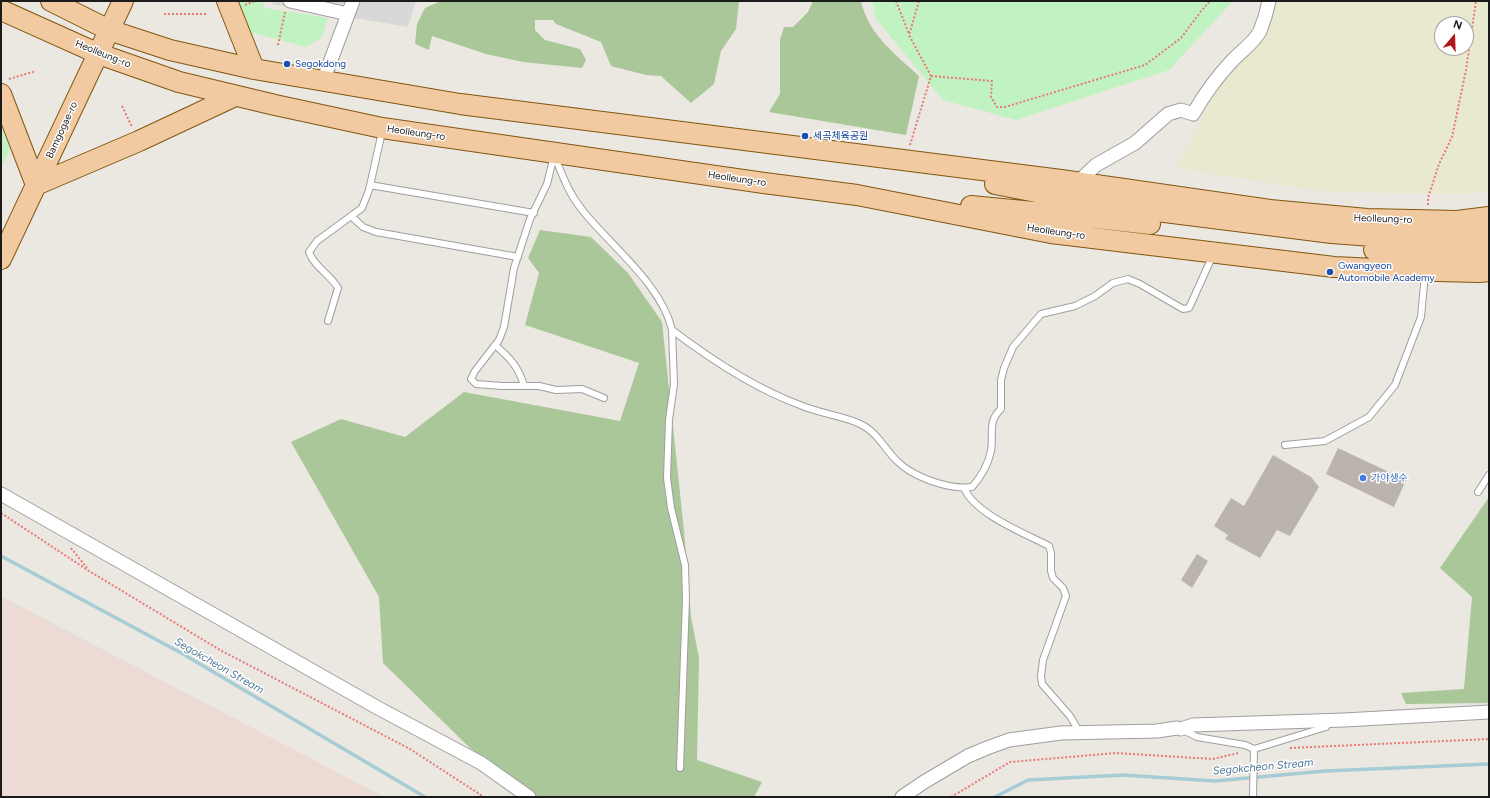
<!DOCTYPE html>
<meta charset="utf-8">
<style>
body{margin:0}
#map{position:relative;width:1490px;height:798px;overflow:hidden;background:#ebe7e1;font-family:Figtree,sans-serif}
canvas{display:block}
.frame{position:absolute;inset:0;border:2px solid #1b1b1b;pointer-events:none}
.north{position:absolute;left:1434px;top:16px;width:40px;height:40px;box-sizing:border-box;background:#fff;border:1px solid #a4a4a4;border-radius:50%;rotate:19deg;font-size:11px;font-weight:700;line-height:16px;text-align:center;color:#1b1b1b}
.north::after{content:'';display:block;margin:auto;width:14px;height:18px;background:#b1151d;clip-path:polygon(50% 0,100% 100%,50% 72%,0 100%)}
</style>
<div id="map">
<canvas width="1490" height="798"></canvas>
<div class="frame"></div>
<div class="north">N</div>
</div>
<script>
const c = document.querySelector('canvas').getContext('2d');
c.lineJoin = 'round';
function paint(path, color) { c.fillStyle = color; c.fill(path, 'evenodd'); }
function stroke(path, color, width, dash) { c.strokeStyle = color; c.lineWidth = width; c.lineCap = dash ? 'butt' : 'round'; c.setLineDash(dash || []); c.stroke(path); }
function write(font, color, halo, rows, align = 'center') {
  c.font = font + ' Figtree,"Noto Sans KR",sans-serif'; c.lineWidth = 3; c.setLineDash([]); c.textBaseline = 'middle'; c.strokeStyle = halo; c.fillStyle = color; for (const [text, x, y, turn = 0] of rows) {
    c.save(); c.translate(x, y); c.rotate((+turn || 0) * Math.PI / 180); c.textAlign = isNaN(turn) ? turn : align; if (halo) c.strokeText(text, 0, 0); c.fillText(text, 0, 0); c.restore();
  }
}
const residential = new Path2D(`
 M271,1H416L408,27L272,4Z`);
const military = new Path2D(`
 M1,596L384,797H1Z`);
const farmland = new Path2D(`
 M1274,1H1489V192L1454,194L1325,192L1176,168L1217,88L1266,31ZM1442,24H1466V48H1442Z`);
const forest = new Path2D(`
 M441,1H739L736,29L721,51L714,84L691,103L661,76L646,75L611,66L601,42L556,24L553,20H535V30L545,40L580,49L586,60L582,68L523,62L486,54L432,36L429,50L415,44L417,24L425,8Z
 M813,1H861C868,34 895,54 919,76L906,135L769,112L780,94V40L784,27H793L808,12Z
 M540,230L591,237L628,273L662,322L684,531L691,617L699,658L697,760L762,782L754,797H537L470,748L383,663L379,597L291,442L341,419L405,437L464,392L620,421L639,363L525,325L539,273L528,258Z
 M1489,497V703L1406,704L1401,693L1464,689L1472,597L1440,568Z`);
const park = new Path2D(`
 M234,1H262L265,8L328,18L322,37L306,47L247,31Z
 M872,1H1233L1169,70L1016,120L943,100L876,19Z
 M1,125L10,149L1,168Z`);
const stream = new Path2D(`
 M1,556L183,654L425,797
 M995,797L1028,780L1123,775L1215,781L1325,771L1489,764`);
const building = new Path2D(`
 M1338,448L1406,480L1394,507L1326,474Z
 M1273,455L1311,477L1319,487L1290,536L1277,530L1260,558L1225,539L1228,535L1214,526L1231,498L1244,506Z
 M1197,554L1208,561L1192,588L1181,580Z`);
const path = new Path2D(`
 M896,1L909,34
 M245,5L255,1
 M164,14H207
 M278,45L285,12
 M931,76L992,81L991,97L997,107H1005L1145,65L1181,38L1202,10L1210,1
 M9,79L36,71
 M122,106L132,127
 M910,145L931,76L909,35L919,1
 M1428,205V198L1439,164L1452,137L1466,70L1476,1
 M1,513L89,571L220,650L410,749L484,797
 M71,548L87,568
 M1290,748L1489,739
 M951,797L1010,762L1116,753L1213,759L1238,753`);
const lane = new Path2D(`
 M554,155L547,184L530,219L514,268L504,327L499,340L475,371L471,379L476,384L502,386H539L556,390L582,389L604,398
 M555,157C563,177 569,194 583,211C611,246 662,285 672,330L674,384L669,420L667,478L671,508L685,565L686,599L680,768
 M370,185L534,213
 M351,216L363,227L376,232L518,257
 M328,321L338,288C331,275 314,267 309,252L317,241L362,208L369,190L382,132
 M672,330C709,358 756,389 800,405C818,413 839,415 858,423C877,431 883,447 896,460C912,477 949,490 972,487C981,477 988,465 991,451C994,434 987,422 1001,409V380L1004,368L1013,347L1041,314L1075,306L1095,296L1113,283L1128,279L1140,284L1183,309L1189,308L1213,255
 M495,345C509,357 519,367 524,386
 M1285,445L1325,441L1369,417L1395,385L1421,317L1425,274
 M964,488C975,514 1024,533 1049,546L1051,553V571L1053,578L1063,588L1066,596L1043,660L1041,676L1042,684L1070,716L1080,733
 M1478,492L1489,475
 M1183,730L1197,737L1245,745L1254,749L1326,727L1329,723
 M1253,797L1254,749`);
const street = new Path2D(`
 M290,1L348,14
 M323,81L353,1
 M1078,182L1096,165L1135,143L1168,114L1181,110L1193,114C1204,95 1216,78 1231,62C1240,52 1254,43 1260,31C1264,21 1267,11 1269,1
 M1,494L378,708L481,763L529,797
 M902,797L924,782L968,756L987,748L1009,740L1061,733L1157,731L1177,728L1181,729L1193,725L1344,720L1489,712`);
const primary = new Path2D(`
 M51,1L109,30L170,50L254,69L460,104L1061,180L1270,210L1367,219L1457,221L1489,217
 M227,1L254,69
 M1,10L99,54L179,82L275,105L382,128L764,183L857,195L1051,233L1334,267L1396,270L1479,272L1489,271
 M1,94L36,185
 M995,184L1093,203L1332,233L1399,238L1486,236
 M36,185L139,141L235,96
 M971,206L1096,218L1150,224
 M1374,250L1405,252L1485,253
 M1,259L123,1`);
const markers = [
 [287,64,4,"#1a4fb4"],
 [805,136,4,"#1a4fb4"],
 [1330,272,4,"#1a4fb4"],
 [1363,478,4,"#3f7fe0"]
];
const streetNames = [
 ["Heolleung-ro",103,54,22],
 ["Bamgogae-ro",62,130,-65],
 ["Heolleung-ro",416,133,8],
 ["Heolleung-ro",737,179,8],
 ["Heolleung-ro",1383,219,2],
 ["Heolleung-ro",1056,232,8]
];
const transitNames = [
 ["Segokdong",295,64],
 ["세곡체육공원",813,136],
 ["Gwangyeon",1338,266],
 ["Automobile Academy",1338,278]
];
const shopNames = [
 ["가야생수",1371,478]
];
const waterNames = [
 ["Segokcheon Stream",219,666,30],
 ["Segokcheon Stream",1263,767,-5]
];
paint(residential, '#d9d8d8');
paint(military, '#ecdad5');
paint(farmland, '#e8e9ce');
paint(forest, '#aac79a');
paint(park, '#c1f2c2');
stroke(stream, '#a6cdd5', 3.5);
paint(building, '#bbb3ae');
stroke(lane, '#9f9f9f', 8);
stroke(street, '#9f9f9f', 15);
stroke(primary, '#82560f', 22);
stroke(path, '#ea7974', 2, [2, 2]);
stroke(lane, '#fff', 6);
stroke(street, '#fff', 13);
stroke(primary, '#f1caa1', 20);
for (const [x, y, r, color] of markers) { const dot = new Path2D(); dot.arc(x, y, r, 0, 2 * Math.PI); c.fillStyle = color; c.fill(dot); stroke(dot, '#fff', 1.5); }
write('10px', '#1b1b1b', '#fff', streetNames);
write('10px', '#164399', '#fff', transitNames, 'left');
write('10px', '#366cbe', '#fff', shopNames, 'left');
write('italic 11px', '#4f7898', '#fff', waterNames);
</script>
